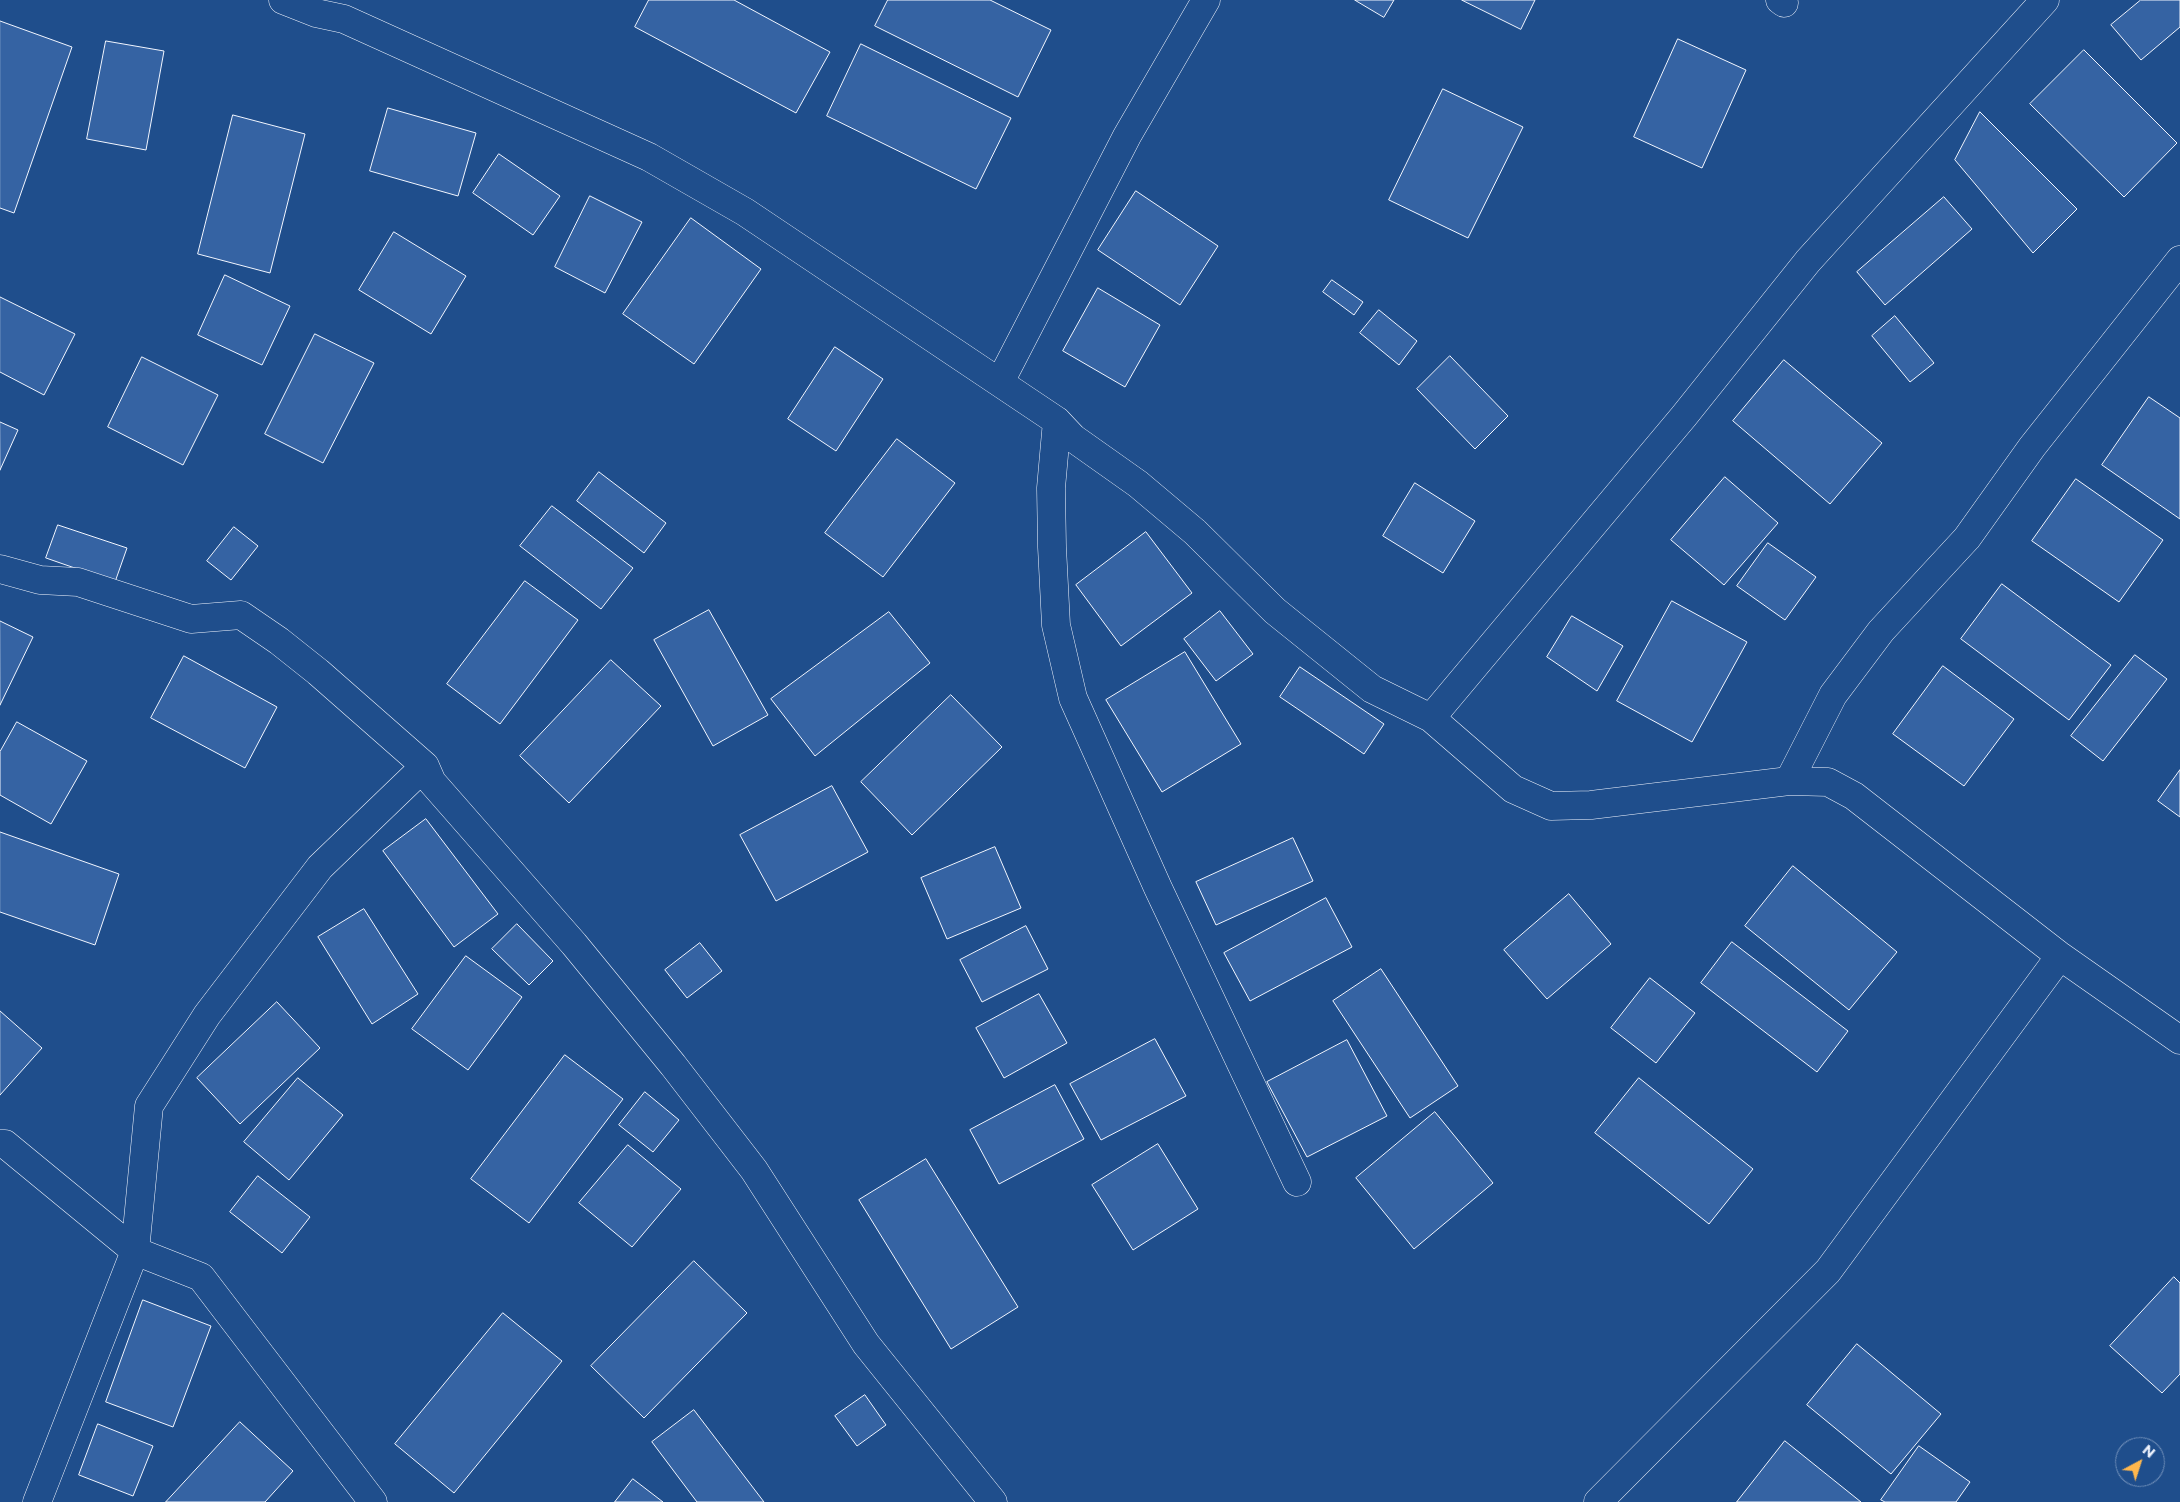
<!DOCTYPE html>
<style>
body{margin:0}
#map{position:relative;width:2180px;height:1502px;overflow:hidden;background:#1f4e8c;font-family:Montserrat,sans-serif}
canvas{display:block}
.north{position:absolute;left:2115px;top:1437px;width:50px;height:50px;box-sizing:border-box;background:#1f4e8c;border:1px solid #7391ba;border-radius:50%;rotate:40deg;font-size:14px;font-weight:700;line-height:20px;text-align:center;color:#f2f6ff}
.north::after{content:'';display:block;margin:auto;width:18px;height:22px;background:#ffb74d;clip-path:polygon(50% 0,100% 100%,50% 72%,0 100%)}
</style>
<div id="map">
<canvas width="2180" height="1502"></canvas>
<div class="north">N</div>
</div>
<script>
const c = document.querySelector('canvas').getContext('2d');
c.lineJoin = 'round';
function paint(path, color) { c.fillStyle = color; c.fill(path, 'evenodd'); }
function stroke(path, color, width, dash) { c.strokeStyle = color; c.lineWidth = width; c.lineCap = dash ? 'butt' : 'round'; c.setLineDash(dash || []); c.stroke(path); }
const building = new Path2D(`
 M649,0H734L830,52L796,113L635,27Z
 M888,0H990L1051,30L1018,97L875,26Z
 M1355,0H1394L1384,17Z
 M1462,0H1535L1521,29Z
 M2141,0H2180V27L2141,60L2111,25Z
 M0,21L72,47L14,213L0,208Z
 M1678,39L1746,70L1702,168L1634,137Z
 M106,41L164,51L146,150L87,139Z
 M861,44L1011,118L976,189L827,116Z
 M2084,50L2177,143L2124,197L2030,104Z
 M1443,89L1523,127L1468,238L1389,200Z
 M388,108L476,133L458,196L370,171Z
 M1980,112L2077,209L2033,253L1955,160Z
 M233,115L305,134L270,273L198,254Z
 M499,154L560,196L533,235L473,193Z
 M1136,191L1218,246L1180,305L1098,250Z
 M590,196L642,222L605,293L555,267Z
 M1944,197L1972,229L1885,305L1857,272Z
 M691,218L761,269L694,364L623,314Z
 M394,232L466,276L431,334L359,290Z
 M225,275L290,306L262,365L198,335Z
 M1332,280L1363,302L1354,315L1323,292Z
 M1098,288L1160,325L1125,387L1063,351Z
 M0,297L75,334L44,395L0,372Z
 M1379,310L1417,341L1399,365L1360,333Z
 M1895,316L1934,363L1910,382L1872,336Z
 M315,334L374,363L323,463L265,434Z
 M835,347L883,379L836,451L788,419Z
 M1450,356L1508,416L1475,449L1417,389Z
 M142,357L218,395L183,465L108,427Z
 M1784,360L1882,443L1830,504L1733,421Z
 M2149,397L2180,418V519L2102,465Z
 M0,422L18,430L0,470Z
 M897,439L955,483L883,577L825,533Z
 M599,472L666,523L644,553L577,501Z
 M1725,477L1778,523L1724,585L1671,540Z
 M2076,479L2163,540L2119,602L2032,541Z
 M1415,483L1475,521L1443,573L1383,536Z
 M552,506L633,568L601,609L520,546Z
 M58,525L127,548L115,582L46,558Z
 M234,527L258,546L231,580L207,561Z
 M1146,532L1192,593L1121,646L1076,585Z
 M1768,543L1816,577L1785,620L1737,586Z
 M525,581L578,620L500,724L447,684Z
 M2002,584L2111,665L2069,720L1961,639Z
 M1672,601L1747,642L1692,742L1617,701Z
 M709,610L768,715L713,746L654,640Z
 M1220,611L1253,654L1216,681L1184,639Z
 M889,612L930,663L815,756L771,699Z
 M1572,616L1623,646L1597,691L1547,657Z
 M0,621L33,637L0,705Z
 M1185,652L1241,744L1162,792L1106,700Z
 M2135,655L2167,679L2103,761L2071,736Z
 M184,656L277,707L245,768L151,718Z
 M611,660L661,706L569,803L520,756Z
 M1943,666L2014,719L1964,786L1893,734Z
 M1300,667L1384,724L1364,754L1280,697Z
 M951,695L1002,747L912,835L861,782Z
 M17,722L87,761L51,824L0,795V752Z
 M2180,770V817L2158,801Z
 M832,786L868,852L776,901L740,835Z
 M426,819L498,914L454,947L383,851Z
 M0,832L119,874L95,945L0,912Z
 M1293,838L1313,881L1216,925L1196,882Z
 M995,847L1021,908L947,939L921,878Z
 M1793,866L1897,952L1849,1010L1745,926Z
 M1569,894L1611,944L1547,999L1504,950Z
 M1326,898L1352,947L1250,1001L1224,953Z
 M364,909L418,994L372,1024L318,937Z
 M517,924L553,961L529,985L492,949Z
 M1026,926L1048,969L982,1002L960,960Z
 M1732,942L1848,1031L1817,1072L1701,983Z
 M700,943L722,971L687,998L665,970Z
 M466,956L522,997L468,1070L412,1029Z
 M1381,969L1458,1086L1410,1118L1333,1001Z
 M1650,978L1695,1013L1656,1063L1611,1028Z
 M1039,994L1067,1043L1004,1078L976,1028Z
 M277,1002L320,1048L240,1124L197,1078Z
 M0,1011L42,1048L0,1095Z
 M1155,1039L1186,1096L1101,1140L1070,1084Z
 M1347,1040L1387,1116L1307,1157L1267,1082Z
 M565,1055L623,1099L529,1223L471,1179Z
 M298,1078L343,1115L289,1180L244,1142Z
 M1639,1078L1753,1169L1709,1224L1595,1133Z
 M1055,1085L1084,1139L999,1184L970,1130Z
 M645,1092L679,1120L653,1152L619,1125Z
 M1435,1112L1493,1183L1414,1249L1356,1178Z
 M1158,1144L1198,1209L1133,1250L1092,1185Z
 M628,1145L681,1189L632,1247L579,1203Z
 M926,1159L1018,1307L951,1349L859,1200Z
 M258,1176L310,1217L282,1253L230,1212Z
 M694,1261L747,1313L644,1418L591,1366Z
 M2174,1277L2180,1283V1374L2162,1393L2110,1346Z
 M143,1300L211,1326L173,1427L106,1402Z
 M503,1313L562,1361L454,1493L395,1444Z
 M1857,1344L1941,1414L1891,1474L1807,1405Z
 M865,1395L886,1425L857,1446L835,1416Z
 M694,1410L764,1502H697L652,1442Z
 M240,1422L293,1471L265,1502H166Z
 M98,1424L153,1446L133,1496L79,1475Z
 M1785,1441L1861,1502H1737Z
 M1919,1446L1970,1482L1956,1502H1885L1881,1500Z
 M633,1479L663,1502H615Z`);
const street = new Path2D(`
 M283,0L316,13L344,19L649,157L745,212L1057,421L1073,438L1138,484L1195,532L1275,611L1372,689L1431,718L1513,789L1551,806L1591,805L1789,781L1828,782L1854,796L2060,956L2180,1040
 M1780,0L1784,3
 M1000,382L1127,136L1206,0
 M1057,421L1051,488L1052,547L1056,625L1073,698L1158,888L1297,1182
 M0,569L40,580L78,582L191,619L241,615L279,641L318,672L425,766L432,782L574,944L673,1065L754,1170L866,1344L993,1502
 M1431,718L1684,416L1808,261L2045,0
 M1789,781L1833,695L1881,631L1967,538L2032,447L2180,260
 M0,1144H5L135,1251L201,1277L373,1502
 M37,1502L135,1251L149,1106L207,1015L320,867L425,766
 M1598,1502L1828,1271L2060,956`);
paint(building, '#3563a3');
stroke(building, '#f2f6ff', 1);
stroke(street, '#f2f6ff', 29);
stroke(street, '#1f4e8c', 28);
</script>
